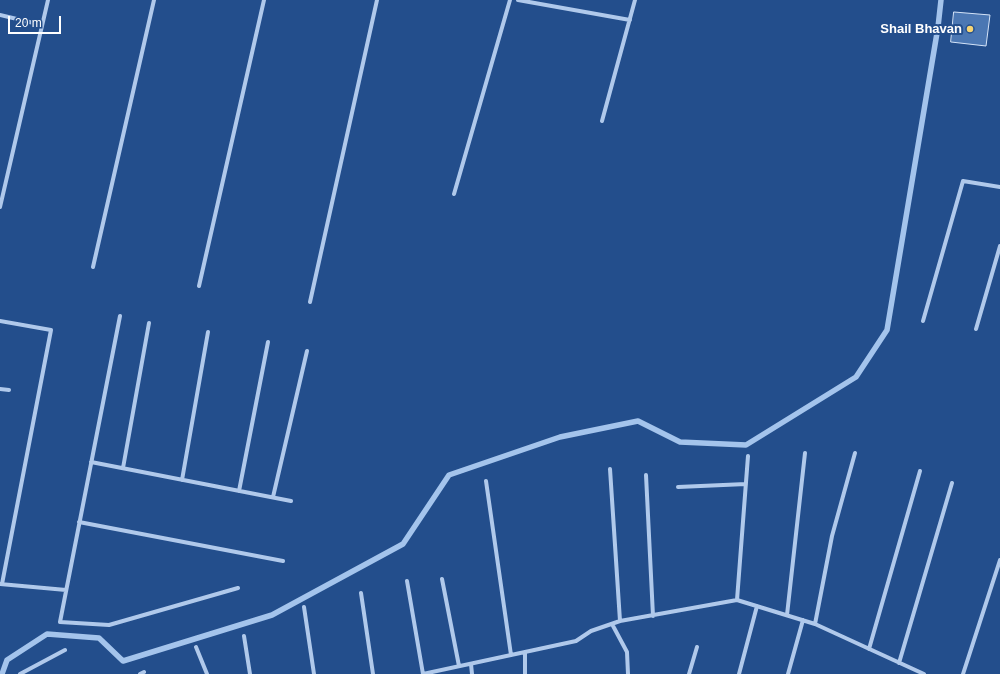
<!DOCTYPE html>
<style>
body{margin:0}
#map{position:relative;width:1000px;height:674px;overflow:hidden;background:#234e8c;font-family:Arial,sans-serif}
canvas{display:block}
.scale{position:absolute;left:8px;top:16px;width:53px;height:18px;box-sizing:border-box;border:2px solid #fff;border-top:0;padding-left:5px;font-size:12px;line-height:14px;white-space:nowrap;color:#fff;-webkit-text-stroke:3px #234e8c;paint-order:stroke}
</style>
<div id="map">
<canvas width="1000" height="674"></canvas>
<div class="scale">20 m</div>
</div>
<script>
const c = document.querySelector('canvas').getContext('2d');
c.lineJoin = 'round';
function stroke(path, color, width, dash) { c.strokeStyle = color; c.lineWidth = width; c.lineCap = dash ? 'butt' : 'round'; c.setLineDash(dash || []); c.stroke(path); }
function paint(path, color) { c.fillStyle = color; c.fill(path, 'evenodd'); }
function write(font, color, halo, rows, align = 'center') {
  c.font = font + ' Arial,sans-serif'; c.lineWidth = 4; c.setLineDash([]); c.textBaseline = 'middle'; c.strokeStyle = halo; c.fillStyle = color; for (const [text, x, y, turn = 0] of rows) {
    c.save(); c.translate(x, y); c.rotate((+turn || 0) * Math.PI / 180); c.textAlign = isNaN(turn) ? turn : align; if (halo) c.strokeText(text, 0, 0); c.fillText(text, 0, 0); c.restore();
  }
}
const stream = new Path2D(`
 M2,674L7,660L47,634L99,638L123,661L272,615L403,544L449,475L560,437L638,421L680,442L746,445L856,377L887,330L938,27L941,0`);
const building = new Path2D(`
 M954,12L990,15L986,46L951,42Z`);
const street = new Path2D(`
 M518,0L630,20
 M0,15L42,25
 M602,121L635,0
 M454,194L510,0
 M0,207L48,0
 M93,267L154,0
 M199,286L264,0
 M310,302L377,0
 M120,316L60,622L109,625L238,588
 M0,321L51,330L2,584
 M923,321L963,181L1000,187
 M976,329L1000,246
 M0,389L9,390
 M91,462L291,501
 M123,468L149,323
 M610,469L620,621
 M646,475L653,616
 M182,480L208,332
 M486,481L511,655
 M678,487L746,484
 M239,491L268,342
 M273,497L307,351
 M79,522L283,561
 M442,579L459,666
 M407,581L423,674
 M0,584L66,590
 M361,593L373,674
 M737,600L748,456
 M304,607L314,674
 M787,615L805,453
 M612,624L627,652L628,674
 M815,624L832,536L855,453
 M244,636L250,674
 M196,647L207,674
 M869,649L920,471
 M525,652V674
 M899,663L952,483
 M471,664L472,674
 M20,674L65,650
 M140,674L144,672
 M423,674L576,641L591,631L620,621L737,600L815,624L924,674
 M689,674L697,647
 M739,674L757,606
 M788,674L803,620
 M963,674L1000,560`);
const markers = [
 [970,29,4,"#f6d473"]
];
const poiNames = [
 ["Shail Bhavan",962,29]
];
stroke(stream, '#a4c4ec', 5.5);
paint(building, '#4b77b3');
stroke(building, '#d5e4f8', 1);
stroke(street, '#b0c9eb', 4);
for (const [x, y, r, color] of markers) { const dot = new Path2D(); dot.arc(x, y, r, 0, 2 * Math.PI); c.fillStyle = color; c.fill(dot); stroke(dot, '#234e8c', 1.5); }
write('bold 13px', '#fff', '#234e8c', poiNames, 'right');
</script>
